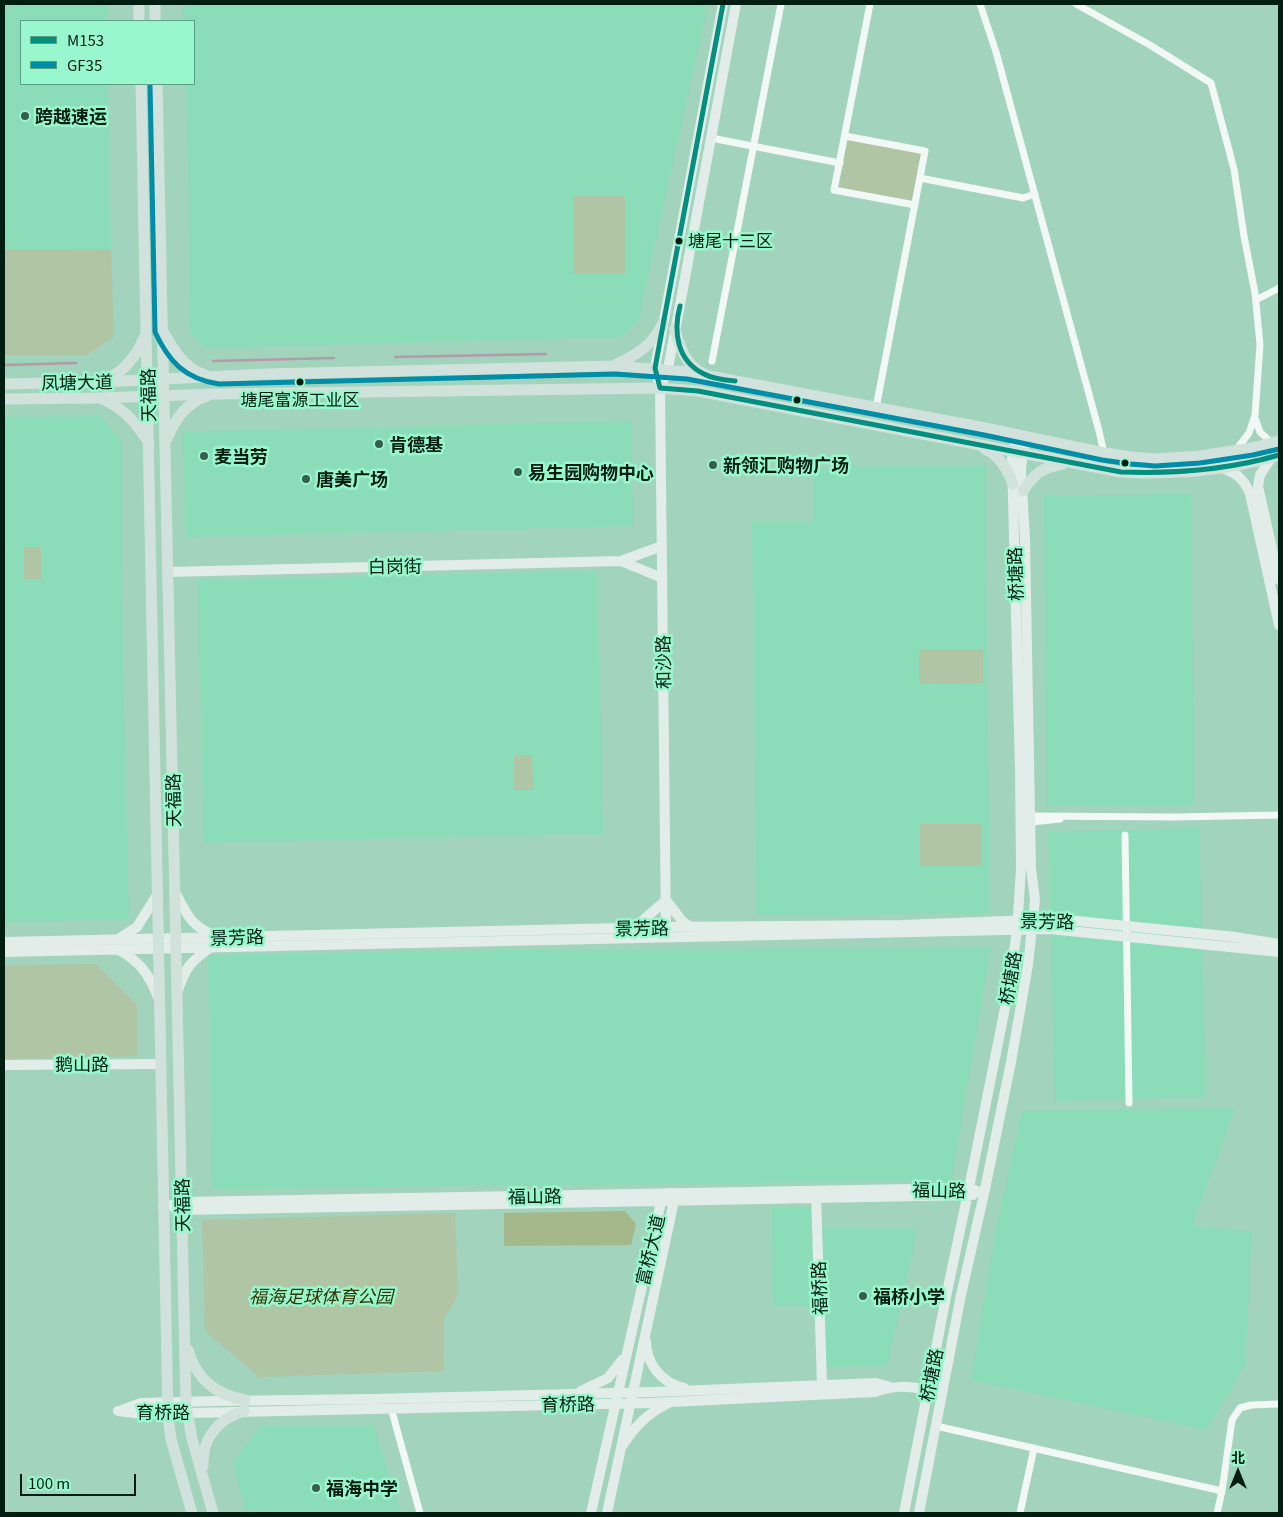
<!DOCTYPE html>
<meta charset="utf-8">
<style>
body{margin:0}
#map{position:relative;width:1283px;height:1517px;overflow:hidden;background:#a1d3bd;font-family:Georgia,"Noto Sans SC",serif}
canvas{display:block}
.frame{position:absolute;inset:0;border:5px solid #001d12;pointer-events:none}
.legend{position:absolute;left:20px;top:20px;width:175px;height:65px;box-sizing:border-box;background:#98f7cc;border:1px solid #5ba082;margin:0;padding:6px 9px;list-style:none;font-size:15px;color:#001d12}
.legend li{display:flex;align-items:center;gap:10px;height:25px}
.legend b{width:25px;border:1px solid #5ba082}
.north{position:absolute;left:1213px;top:1447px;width:50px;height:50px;-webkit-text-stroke:4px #98f7cc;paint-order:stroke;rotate:0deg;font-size:14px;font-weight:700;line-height:20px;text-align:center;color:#001d12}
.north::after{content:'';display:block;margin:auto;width:18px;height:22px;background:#001d12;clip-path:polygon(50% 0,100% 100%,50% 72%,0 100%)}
.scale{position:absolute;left:20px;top:1474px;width:116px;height:22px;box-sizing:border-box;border:2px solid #001d12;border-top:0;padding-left:6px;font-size:15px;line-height:18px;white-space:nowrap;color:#001d12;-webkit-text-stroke:4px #98f7cc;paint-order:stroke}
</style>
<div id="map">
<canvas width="1283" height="1517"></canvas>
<div class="frame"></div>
<ul class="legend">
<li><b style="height:6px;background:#019080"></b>M153</li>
<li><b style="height:6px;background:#008da8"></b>GF35</li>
</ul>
<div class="north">北</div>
<div class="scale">100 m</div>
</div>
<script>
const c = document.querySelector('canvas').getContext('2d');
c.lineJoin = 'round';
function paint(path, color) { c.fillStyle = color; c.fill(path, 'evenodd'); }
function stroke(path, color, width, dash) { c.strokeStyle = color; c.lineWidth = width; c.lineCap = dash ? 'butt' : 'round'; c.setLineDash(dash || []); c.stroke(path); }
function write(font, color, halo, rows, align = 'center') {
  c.font = font + ' Georgia,"Noto Sans SC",serif'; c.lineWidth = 5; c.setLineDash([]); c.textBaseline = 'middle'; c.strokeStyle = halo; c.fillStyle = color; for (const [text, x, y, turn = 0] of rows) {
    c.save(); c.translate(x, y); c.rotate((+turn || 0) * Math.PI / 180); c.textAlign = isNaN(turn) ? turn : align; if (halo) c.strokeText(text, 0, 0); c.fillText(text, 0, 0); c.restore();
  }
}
const built = new Path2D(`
 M4,4H107L108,21H21V84H108L111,249L4,250Z
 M183,4H708L638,320L620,337L205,348L190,332L188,157L186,84H194V21H183Z
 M100,416L121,440L123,669L129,919L4,922V417Z
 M631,421L633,526L186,537L183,432Z
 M985,465L990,913L757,916L752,522L814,521V467Z
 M1191,494L1194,805L1047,806L1044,496Z
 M597,571L603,833L204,843L198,580Z
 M1199,828L1206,1097L1055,1101L1048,832Z
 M991,948L951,1181L376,1187L212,1190L208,955L515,950Z
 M1235,1108L1192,1226L1252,1232L1245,1366L1206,1430L971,1380L995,1236L1022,1111Z
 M812,1207L813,1305H773L772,1208Z
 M822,1227H918L887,1366L826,1367Z
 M262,1425H373L401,1513H246L233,1462Z`);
const green = new Path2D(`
 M848,140L921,153L912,201L839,188Z
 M573,196H625V273H573Z
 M111,249L114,337L87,355H4V250Z
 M24,547H41V579H24Z
 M919,650H983V683L919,684Z
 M514,755H532L533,790H514Z
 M920,824H982V866H920Z
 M96,964L137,1005V1056L4,1059V966Z
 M455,1213L458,1296L443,1320L444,1371L259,1377L205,1331L202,1220Z`);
const forest = new Path2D(`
 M625,1211L636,1224L631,1245L504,1246V1213Z`);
const stream = new Path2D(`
 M395,357L546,354
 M213,361L334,358
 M4,365L76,363`);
const street = new Path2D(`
 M870,4L834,190L915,205
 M980,4L996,52L1099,431L1104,453
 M1076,4L1150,45L1211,83L1234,169L1244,236L1255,293L1260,345L1255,415L1249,433L1236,450
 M845,136L925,151L876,408
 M711,138L840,163
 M920,178L1023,198L1035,194
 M1256,300L1279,288
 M712,361L781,4
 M1255,418L1260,432L1272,443
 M1031,816L1175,817L1279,815
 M1031,822L1060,819
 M1125,835L1129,1103
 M391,1408L420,1513
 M936,1426L1222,1491
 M1020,1513L1034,1448
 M1217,1513L1222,1491L1232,1420L1240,1408L1251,1405L1279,1404`);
const secondary = new Path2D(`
 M660,388L668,369L736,4
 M1271,458L1260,475L1258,486L1279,580
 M1225,469C1238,474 1245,481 1250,494L1279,625
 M621,561L662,578
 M168,572L621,561L662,546
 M176,894C188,916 190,925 215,936
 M631,927L641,922L666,900L683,922L691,927
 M666,933L660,388L655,368L723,4
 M117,940L137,927L157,895
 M4,942L666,927L902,925L1058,919L1235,937L1279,944
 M119,950C142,963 149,975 159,999
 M4,952L1049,929L1279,952
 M178,990C186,967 190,962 210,948
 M4,1065L160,1064
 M816,1194L822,1385
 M163,1207L182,1202L969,1188L984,1194
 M175,1209L182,1210L973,1195
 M646,1341C646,1364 662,1383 684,1388
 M581,1391L608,1378L622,1360
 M122,1410L141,1403L216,1401L372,1399L653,1392L876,1383L890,1387
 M118,1411L143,1414L650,1403L875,1392C896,1385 907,1386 928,1390
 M623,1445C634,1427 648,1413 667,1404
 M591,1513L661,1202L669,1193L674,1201L607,1513
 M904,1513L947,1292L969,1188L1006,1003L1017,931L1021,868L1020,771L1012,459L1016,434
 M919,1513L961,1295L984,1194L1011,1062L1028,965L1035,900L1031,868L1025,539L1021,469L1025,436`);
const primary = new Path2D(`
 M139,4V21
 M155,4V21
 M141,84L168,1417L171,1439L192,1513
 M157,84L186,1405L192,1439L213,1513
 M675,329C680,347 685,365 704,374
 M164,333C174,351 184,368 205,375
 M615,365C638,354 652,346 663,323
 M105,380C124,372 137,355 145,336
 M4,384L101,382L267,374L615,366L688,372L985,428L1104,453L1132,457L1155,459L1200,456L1252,448L1279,441
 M4,399L98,398L215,394L660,388L698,391L1121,472C1175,475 1227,471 1279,455
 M102,399C124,408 136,423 149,443
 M167,439C175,419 186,403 207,396
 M985,449C1000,456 1007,469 1013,484
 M1023,491C1035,473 1041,468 1063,464
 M188,1350C197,1380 215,1394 245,1400
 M203,1466C202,1438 218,1419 244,1411`);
const bus1 = new Path2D(`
 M723,4L655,368L660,388L698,391L1121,472C1175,474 1227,470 1279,455
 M680,306C673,332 677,361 704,374C713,379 725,380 735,381`);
const bus2 = new Path2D(`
 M150,84L155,332C169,362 185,379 219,384L615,374L687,379L984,435L1102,460L1131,464L1155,466L1200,463L1253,455L1279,449`);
const markers = [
 [25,116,5,"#385d4e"],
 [679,241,4.5,"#001d12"],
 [300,382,4.5,"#001d12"],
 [797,400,4.5,"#001d12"],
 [379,444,5,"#385d4e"],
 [204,456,5,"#385d4e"],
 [1125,463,4.5,"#001d12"],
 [713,465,5,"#385d4e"],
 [518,472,5,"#385d4e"],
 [306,479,5,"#385d4e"],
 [863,1296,5,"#385d4e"],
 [316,1488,5,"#385d4e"]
];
const busNames = [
 ["塘尾十三区",688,241],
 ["塘尾富源工业区",300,400,"center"]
];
const poiNames = [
 ["跨越速运",35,116],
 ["肯德基",389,444],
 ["麦当劳",214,456],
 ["新领汇购物广场",723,465],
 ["易生园购物中心",528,472],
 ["唐美广场",316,479],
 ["福桥小学",873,1296],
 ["福海中学",326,1488]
];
const streetNames = [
 ["凤塘大道",77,382,-1],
 ["天福路",148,395,-91],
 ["白岗街",395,566,-1],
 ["桥塘路",1015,574,-92],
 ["和沙路",663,662,-91],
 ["天福路",173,800,-91],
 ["景芳路",1047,921,1],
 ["景芳路",642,928,-1],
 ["景芳路",237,937,-2],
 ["桥塘路",1010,978,-80],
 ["鹅山路",82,1064],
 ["福山路",939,1190,1],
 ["福山路",535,1196,-1],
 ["天福路",182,1205,-91],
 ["富桥大道",650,1250,-77],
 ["福桥路",819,1288,-92],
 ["桥塘路",931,1375,-79],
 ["育桥路",568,1404,-1],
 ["育桥路",163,1412]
];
const parkNames = [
 ["福海足球体育公园",321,1296]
];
paint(built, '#8bdcb9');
paint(green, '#b0c5a3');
paint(forest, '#a5b88b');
stroke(stream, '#b49aab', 2.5);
stroke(street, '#f1f8f5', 7);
stroke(secondary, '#e2ece8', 10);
stroke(primary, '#d1e2dc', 11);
stroke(bus1, '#019080', 5);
stroke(bus2, '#008da8', 5);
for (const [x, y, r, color] of markers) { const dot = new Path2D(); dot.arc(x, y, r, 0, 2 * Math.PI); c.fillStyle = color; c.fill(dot); stroke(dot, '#98f7cc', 2); }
write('17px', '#001d12', '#98f7cc', busNames, 'left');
write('bold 18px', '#001d12', '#98f7cc', poiNames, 'left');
write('18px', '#001d12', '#98f7cc', streetNames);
write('italic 18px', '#393400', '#98f7cc', parkNames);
</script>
